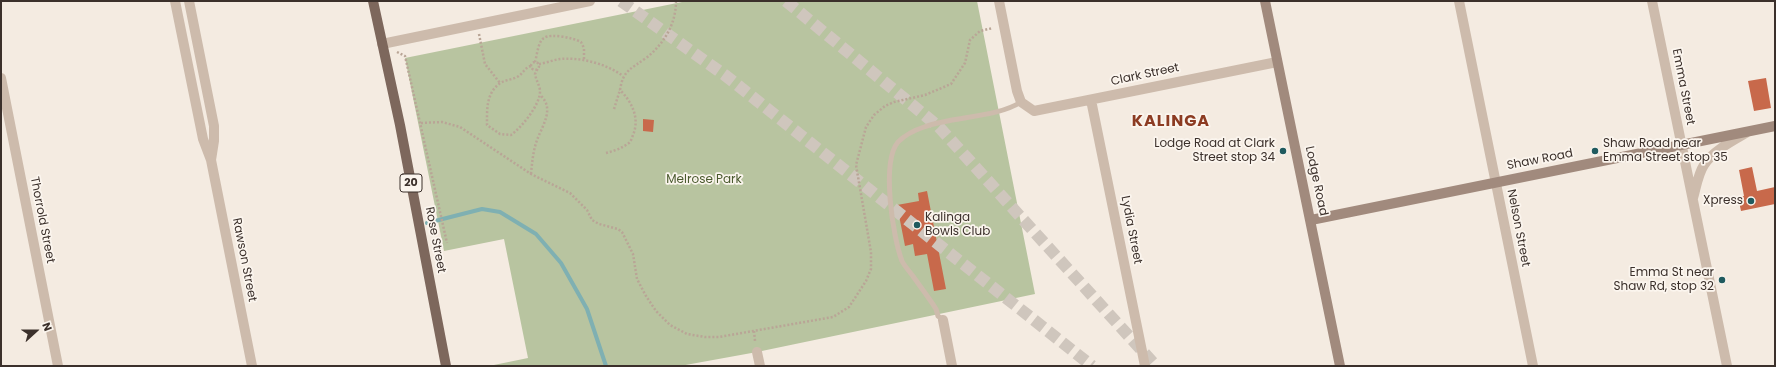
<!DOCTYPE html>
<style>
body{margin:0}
#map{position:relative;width:1776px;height:367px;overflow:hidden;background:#f4ebe1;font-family:Poppins,sans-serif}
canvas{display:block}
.frame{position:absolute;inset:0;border:2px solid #3b302b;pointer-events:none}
.north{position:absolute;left:16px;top:311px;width:40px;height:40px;-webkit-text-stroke:3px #fbf5ee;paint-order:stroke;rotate:69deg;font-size:11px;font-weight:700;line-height:16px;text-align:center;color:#3b302b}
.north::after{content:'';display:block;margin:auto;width:14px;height:18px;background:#3b302b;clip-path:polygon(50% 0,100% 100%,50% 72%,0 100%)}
</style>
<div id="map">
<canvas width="1776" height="367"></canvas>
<div class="frame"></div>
<div class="north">N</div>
</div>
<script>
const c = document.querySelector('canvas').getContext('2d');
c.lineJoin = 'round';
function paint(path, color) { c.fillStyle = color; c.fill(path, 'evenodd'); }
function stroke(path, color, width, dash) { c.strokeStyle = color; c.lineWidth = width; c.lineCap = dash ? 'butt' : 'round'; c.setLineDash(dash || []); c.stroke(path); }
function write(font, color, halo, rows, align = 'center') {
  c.font = font + ' Poppins,sans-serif'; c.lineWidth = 3.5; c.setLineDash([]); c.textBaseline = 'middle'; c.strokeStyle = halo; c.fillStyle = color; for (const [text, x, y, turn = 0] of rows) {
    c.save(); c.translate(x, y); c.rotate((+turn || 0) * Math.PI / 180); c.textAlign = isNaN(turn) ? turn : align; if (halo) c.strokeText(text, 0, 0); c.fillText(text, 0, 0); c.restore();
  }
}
const green = new Path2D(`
 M687,1H977L1035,294L757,352L680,366H489L528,358L504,239L444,251L405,58Z`);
const stream = new Path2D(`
 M427,223L482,209L500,212L536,234L561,263L587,309L606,366`);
const building = new Path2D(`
 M1766,78L1771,108L1754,111L1748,81Z
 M643,119L654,120L653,132L643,131Z
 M1752,167L1757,191L1775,187V204L1741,211L1738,197L1744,196L1739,170Z
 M927,191L946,289L934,291L927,254L915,256L913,244L905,246L897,205L919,201L918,193Z`);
const highwayTunnel = new Path2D(`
 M621,1L726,76L1092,366
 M786,1L939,127L1156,366`);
const path = new Path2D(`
 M479,34L485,64L500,83
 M397,52L405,56L447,243
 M535,62C537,56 538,41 544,38C550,33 574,38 581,42L584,48V61
 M531 66a4 4 0 1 1 8 0a4 4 0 1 1-8 0Z
 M539,64C546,63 553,60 560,59C581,57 607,64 623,76
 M531,66C524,68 523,74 517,77C511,80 504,80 499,84C486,94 487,110 487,125L500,134L511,135C522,127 541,104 540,90C539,84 536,80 535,74L538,68
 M614,109L620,90
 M421,123L442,122L460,127L531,174L570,193L587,210L592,220L599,224L618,229L622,232L633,254L637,279L646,296L656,311L670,325L687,334L705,337H719L833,317L849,307L866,281L871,269V252L856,165L866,127L874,115L885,106L894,102L925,95L951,84L965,63L970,40L980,31L993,28
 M606,153C614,151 622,148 629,143C631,141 632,138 633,135C640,118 632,102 620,90C623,70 631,69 646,58C664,44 676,24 676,1
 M531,174C532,163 533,153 536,143C541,127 556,109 540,95
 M754,331L755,341`);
const lane = new Path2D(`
 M943,320L938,316L936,309C929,298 922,289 915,279C911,273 905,267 902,261C893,238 881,162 898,142C905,135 915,130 924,127C954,116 996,118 1021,102`);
const street = new Path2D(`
 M175,1L203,139L211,160L252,366
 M189,1L214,126V141L211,160
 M999,1L1017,91L1021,102L1034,111L1277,62
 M1459,1L1533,366
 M1652,1L1727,366
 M382,44L590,1
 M1,78L58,366
 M1091,100L1145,366
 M1693,198C1696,188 1698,174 1704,165C1713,151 1732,141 1746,133
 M943,320L952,366
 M757,352L760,366`);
const secondary = new Path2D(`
 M1265,1L1340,366
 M1311,220L1775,126`);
const primary = new Path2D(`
 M373,1L400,125L446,366`);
const markers = [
 [1283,151,4,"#1f5a5e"],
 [1595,151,4,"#1f5a5e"],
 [1751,201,4,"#1f5a5e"],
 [917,225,4,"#1f5a5e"],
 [1722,280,4,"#1f5a5e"]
];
const shields = [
 [411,183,22]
];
const shieldNames = [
 ["20",411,183]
];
const streetNames = [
 ["Clark Street",1145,75,-12],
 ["Emma Street",1683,87,79],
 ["Shaw Road",1540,160,-11],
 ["Lodge Road",1316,181,78],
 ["Thorrold Street",42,220,79],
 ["Nelson Street",1518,228,79],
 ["Lydia Street",1131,230,79],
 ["Rose Street",435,240,79],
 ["Rawson Street",244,260,79]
];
const poiNames = [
 ["Lodge Road at Clark",1275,144],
 ["Street stop 34",1275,158],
 ["Shaw Road near",1603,144,"left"],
 ["Emma Street stop 35",1603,158,"left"],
 ["Xpress",1743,201],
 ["Kalinga",925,218,"left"],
 ["Bowls Club",925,232,"left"],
 ["Emma St near",1714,273],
 ["Shaw Rd, stop 32",1714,287]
];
const parkNames = [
 ["Melrose Park",704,180]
];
const districtNames = [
 ["KALINGA",1171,122]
];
paint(green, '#b8c4a0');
stroke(stream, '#7fb0b2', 4);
paint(building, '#c8694b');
stroke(highwayTunnel, '#cfc6bd', 12, [12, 6]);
stroke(path, '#b9a596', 2.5, [2, 2]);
stroke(lane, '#cdbbac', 5);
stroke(street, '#cdbbac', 10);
stroke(secondary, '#a18a7d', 10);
stroke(primary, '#7d675c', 10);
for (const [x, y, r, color] of markers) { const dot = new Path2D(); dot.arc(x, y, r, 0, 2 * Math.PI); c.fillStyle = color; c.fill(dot); stroke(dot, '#fbf5ee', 1.5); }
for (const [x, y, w] of shields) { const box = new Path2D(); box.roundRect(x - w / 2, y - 9, w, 18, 3); c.fillStyle = '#fbf5ee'; c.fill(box); stroke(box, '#3b302b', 1); }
write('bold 11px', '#3b302b', null, shieldNames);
write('12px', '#3b302b', '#fbf5ee', streetNames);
write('12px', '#3b302b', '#fbf5ee', poiNames, 'right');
write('12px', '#4a5a2e', '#fbf5ee', parkNames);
c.letterSpacing = '1px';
write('bold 16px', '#8c3b22', '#fbf5ee', districtNames);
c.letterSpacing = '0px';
</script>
